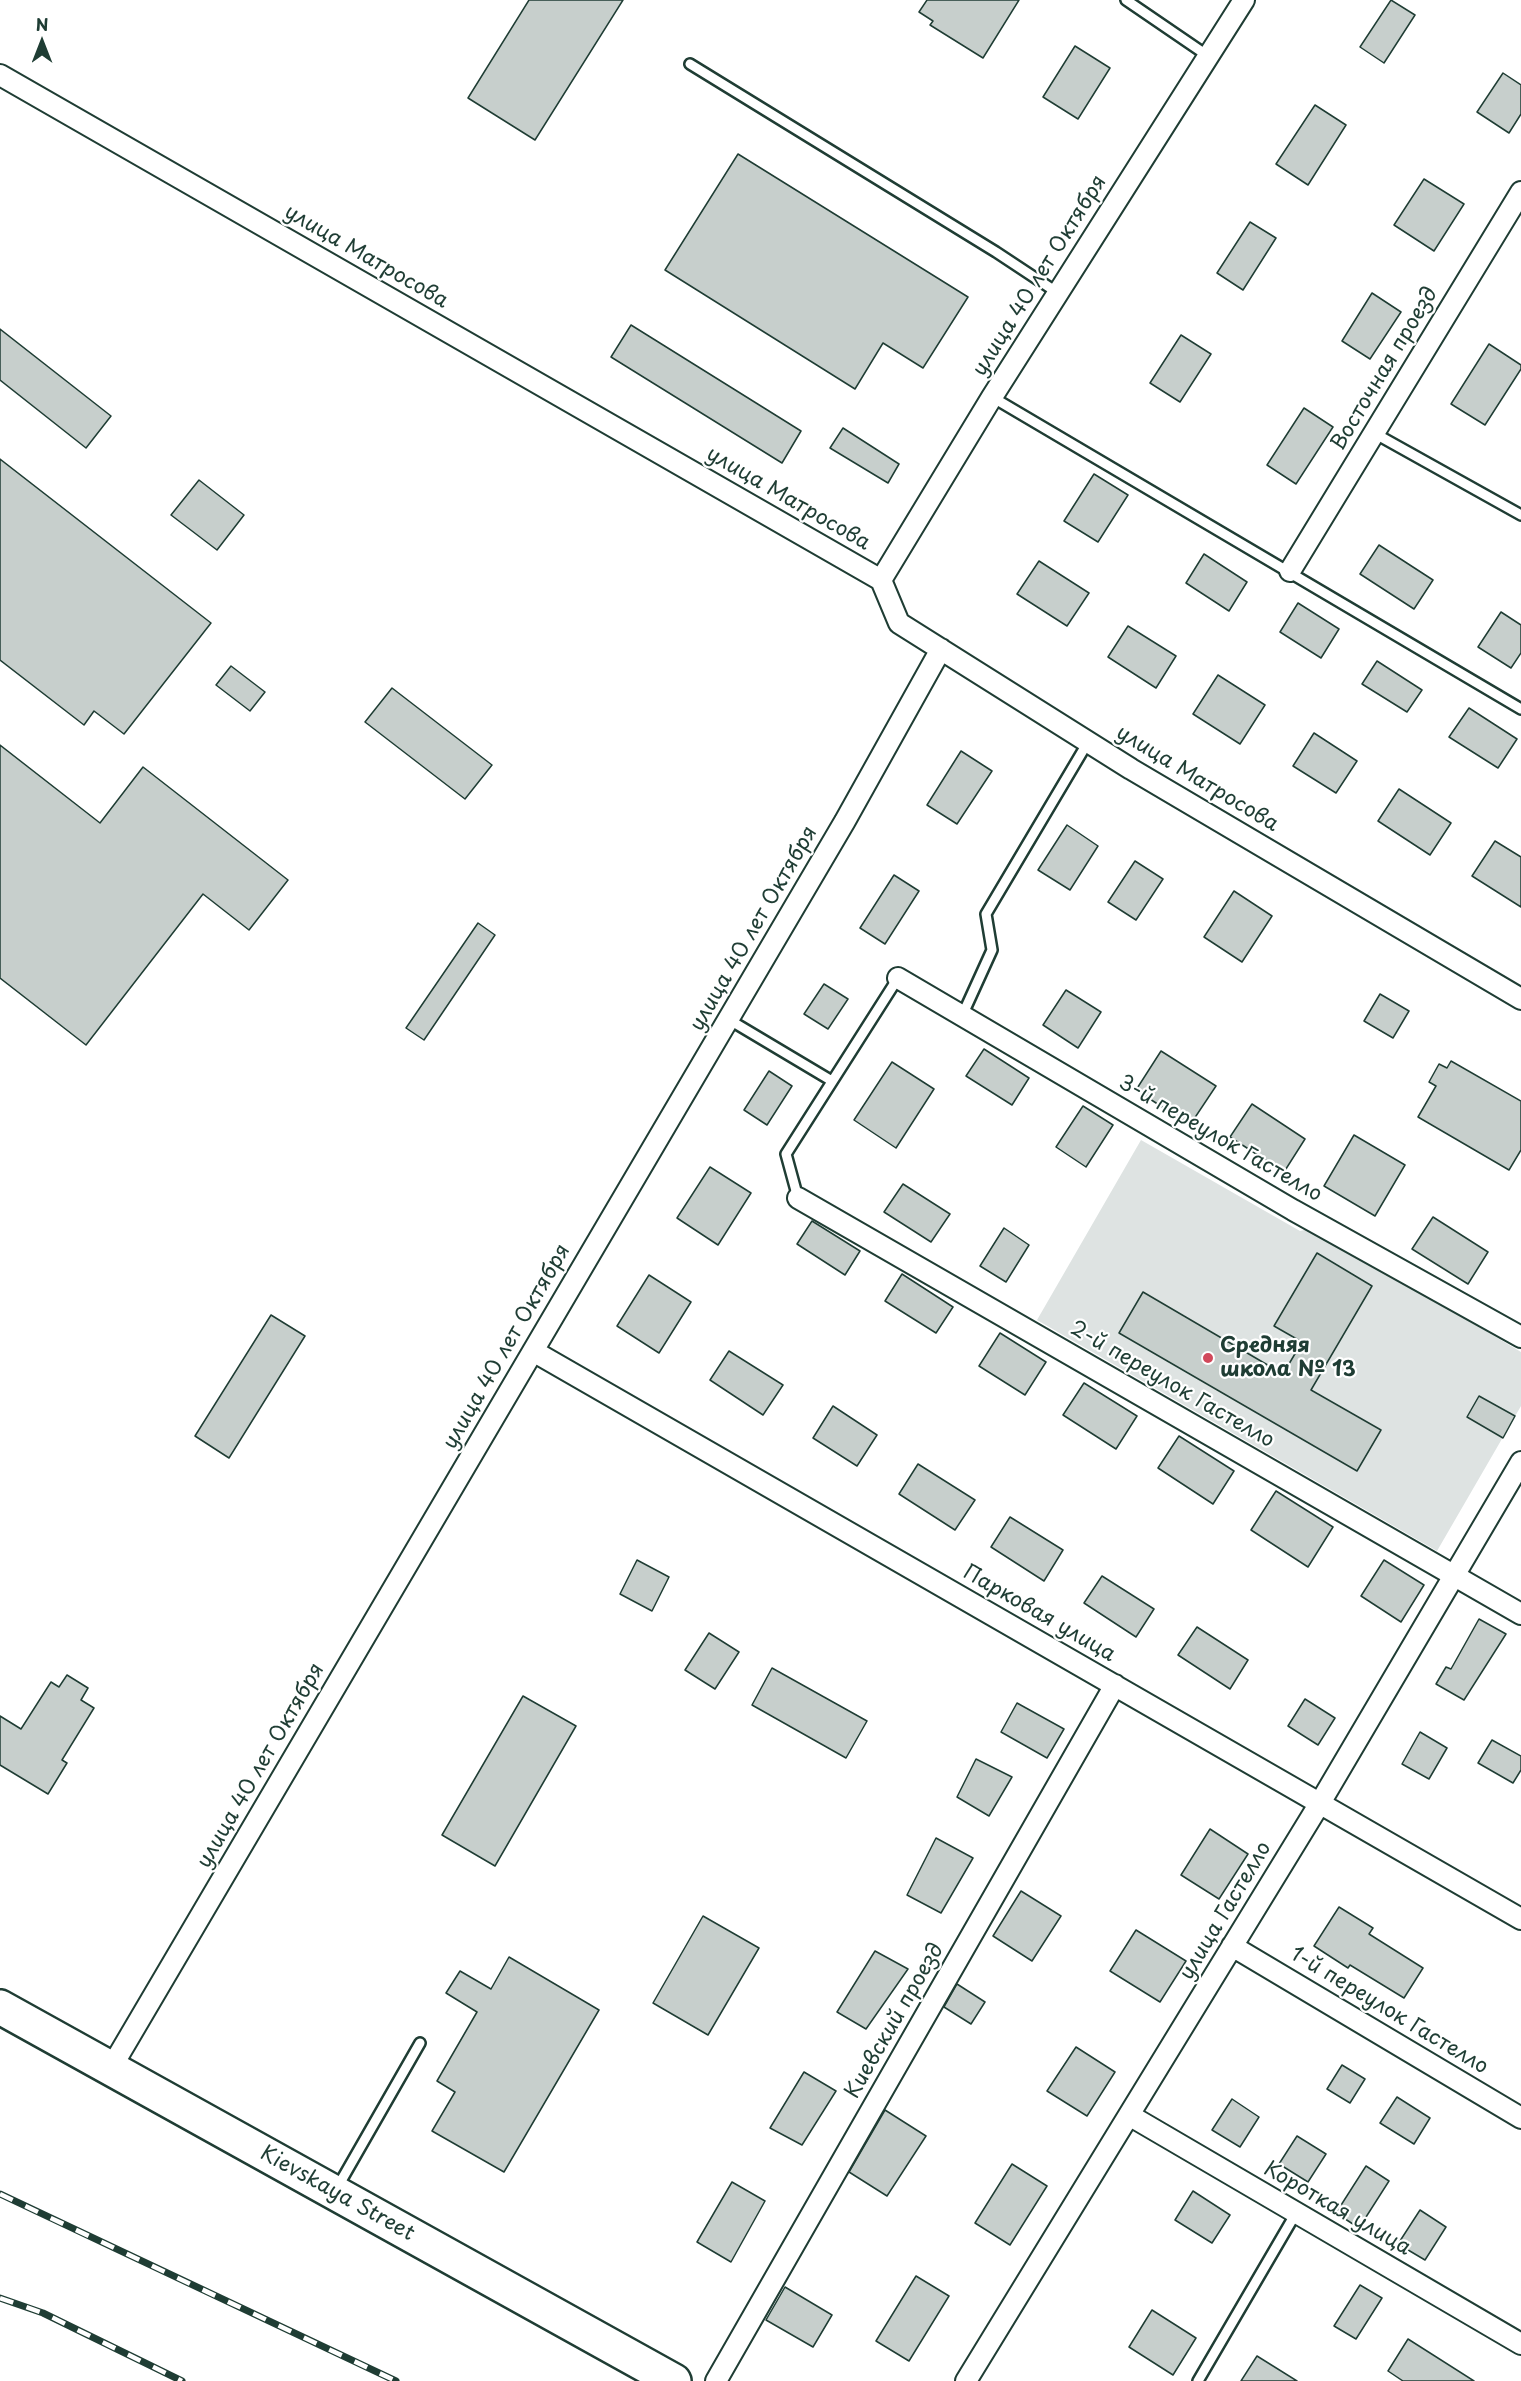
<!DOCTYPE html>
<meta charset="utf-8">
<style>
body{margin:0}
#map{position:relative;width:1521px;height:2381px;overflow:hidden;background:#fff;font-family:"Playpen Sans",sans-serif}
canvas{display:block}
.north{position:absolute;left:12px;top:12px;width:60px;height:60px;-webkit-text-stroke:4px #fff;paint-order:stroke;rotate:0deg;font-size:16px;font-weight:700;line-height:24px;text-align:center;color:#1f3d34}
.north::after{content:'';display:block;margin:auto;width:21px;height:27px;background:#1f3d34;clip-path:polygon(50% 0,100% 100%,50% 72%,0 100%)}
</style>
<div id="map">
<canvas width="1521" height="2381"></canvas>
<div class="north">N</div>
</div>
<script>
const c = document.querySelector('canvas').getContext('2d');
c.lineJoin = 'round';
function paint(path, color) { c.fillStyle = color; c.fill(path, 'evenodd'); }
function stroke(path, color, width, dash) { c.strokeStyle = color; c.lineWidth = width; c.lineCap = dash ? 'butt' : 'round'; c.setLineDash(dash || []); c.stroke(path); }
function write(font, color, halo, rows, align = 'center') {
  c.font = font + ' "Playpen Sans",sans-serif'; c.lineWidth = 4.5; c.setLineDash([]); c.textBaseline = 'middle'; c.strokeStyle = halo; c.fillStyle = color; for (const [text, x, y, turn = 0] of rows) {
    c.save(); c.translate(x, y); c.rotate((+turn || 0) * Math.PI / 180); c.textAlign = isNaN(turn) ? turn : align; if (halo) c.strokeText(text, 0, 0); c.fillText(text, 0, 0); c.restore();
  }
}
const green = new Path2D(`
 M1141,1140L1300,1231L1314,1228L1521,1352V1406L1437,1551L1037,1320Z`);
const building = new Path2D(`
 M529,0H623L535,140L468,98Z
 M927,0H1019L983,58L930,25L933,21L919,12Z
 M1391,0L1415,15L1384,63L1360,47Z
 M1075,46L1110,68L1078,119L1043,97Z
 M1503,73L1521,85V114L1509,133L1477,112Z
 M1315,105L1346,125L1308,185L1276,164Z
 M738,154L968,297L923,368L883,343L855,389L665,270Z
 M1424,179L1464,204L1434,251L1394,225Z
 M1250,222L1276,238L1243,290L1217,273Z
 M1372,293L1401,312L1370,359L1342,341Z
 M631,325L801,431L782,463L611,357Z
 M0,329L111,416L86,448L0,380Z
 M1181,335L1211,354L1180,402L1150,383Z
 M1489,344L1521,365V369L1485,425L1451,404Z
 M1304,408L1333,427L1296,484L1267,465Z
 M843,428L899,464L888,483L830,448Z
 M0,459L211,623L124,734L94,711L84,725L0,660Z
 M1094,474L1128,495L1098,542L1064,521Z
 M199,480L244,515L217,550L171,515Z
 M1379,545L1433,580L1414,609L1360,574Z
 M1204,554L1247,582L1229,611L1186,583Z
 M1039,561L1089,593L1067,626L1017,594Z
 M1298,603L1339,629L1321,658L1280,632Z
 M1501,612L1521,625V653L1511,668L1478,647Z
 M1128,626L1176,656L1156,688L1108,657Z
 M1377,661L1422,690L1407,712L1362,684Z
 M231,666L265,692L250,711L216,685Z
 M1218,675L1265,705L1240,744L1193,714Z
 M392,688L492,765L465,799L365,722Z
 M1469,708L1517,739L1498,768L1449,737Z
 M1314,733L1357,761L1336,793L1293,766Z
 M0,745L100,823L143,767L288,880L249,930L203,894L86,1045L0,978Z
 M961,751L992,771L957,824L927,805Z
 M1399,789L1451,823L1430,855L1378,821Z
 M1067,825L1098,846L1070,890L1038,870Z
 M1495,841L1521,857V907L1472,876Z
 M1135,861L1163,879L1136,920L1108,902Z
 M894,875L919,891L885,944L860,928Z
 M1234,891L1272,916L1242,962L1204,937Z
 M478,923L495,935L424,1040L406,1028Z
 M824,984L848,999L828,1029L804,1014Z
 M1066,990L1101,1012L1078,1048L1043,1025Z
 M1380,994L1409,1011L1393,1038L1364,1021Z
 M984,1049L1029,1078L1012,1105L966,1076Z
 M1161,1051L1216,1086L1190,1125L1136,1090Z
 M1451,1061L1521,1101V1150L1509,1170L1418,1117L1436,1086L1429,1082L1439,1064L1447,1068Z
 M892,1062L934,1089L896,1148L854,1120Z
 M769,1071L792,1086L767,1125L744,1110Z
 M1252,1104L1305,1139L1284,1172L1230,1137Z
 M1083,1106L1113,1125L1086,1167L1056,1147Z
 M1354,1135L1405,1165L1375,1216L1324,1186Z
 M710,1167L751,1193L718,1245L677,1218Z
 M903,1184L950,1214L931,1242L884,1212Z
 M1433,1217L1488,1252L1468,1284L1412,1249Z
 M812,1221L860,1251L845,1275L797,1244Z
 M1004,1228L1029,1245L1006,1282L980,1266Z
 M1317,1253L1372,1286L1311,1390L1381,1430L1357,1471L1119,1333L1143,1292L1283,1374L1302,1342L1274,1326Z
 M902,1274L953,1307L936,1333L885,1301Z
 M649,1275L691,1302L659,1353L617,1326Z
 M271,1315L305,1336L229,1458L195,1436Z
 M1000,1333L1046,1362L1025,1395L979,1366Z
 M729,1351L783,1385L763,1415L710,1380Z
 M1084,1383L1137,1416L1116,1449L1063,1415Z
 M1479,1396L1515,1416L1503,1438L1467,1417Z
 M833,1406L877,1435L857,1466L813,1438Z
 M1179,1436L1234,1471L1213,1504L1158,1468Z
 M918,1464L975,1500L955,1530L899,1494Z
 M1276,1491L1333,1527L1308,1567L1251,1530Z
 M1010,1517L1063,1550L1044,1581L991,1547Z
 M637,1560L669,1577L652,1611L620,1594Z
 M1384,1560L1424,1585L1401,1622L1361,1596Z
 M1102,1576L1154,1609L1136,1637L1084,1603Z
 M1479,1619L1506,1634L1464,1700L1436,1684L1446,1667L1451,1669Z
 M1197,1627L1248,1660L1230,1689L1178,1655Z
 M709,1633L739,1652L715,1689L685,1670Z
 M772,1668L867,1721L846,1758L752,1705Z
 M67,1675L88,1688L81,1700L94,1708L62,1760L67,1763L48,1794L0,1765V1716L21,1729L51,1682L59,1687Z
 M523,1696L576,1726L495,1866L442,1835Z
 M1305,1699L1335,1718L1318,1745L1288,1726Z
 M1017,1703L1064,1729L1047,1758L1001,1732Z
 M1420,1732L1447,1748L1429,1779L1402,1764Z
 M1492,1740L1521,1756V1770L1513,1783L1478,1763Z
 M976,1759L1012,1777L989,1816L957,1797Z
 M1210,1829L1248,1854L1219,1899L1181,1875Z
 M936,1838L973,1858L941,1913L907,1895Z
 M1021,1891L1061,1916L1032,1961L993,1936Z
 M1339,1907L1373,1928L1369,1934L1423,1968L1404,1998L1350,1965L1348,1968L1314,1946Z
 M703,1916L759,1948L708,2035L653,2003Z
 M1136,1930L1186,1961L1160,2002L1110,1971Z
 M875,1951L908,1969L866,2029L837,2012Z
 M509,1957L599,2010L504,2172L432,2131L455,2092L437,2081L477,2012L446,1993L460,1971L491,1989Z
 M957,1984L985,2002L971,2024L944,2007Z
 M1076,2047L1115,2072L1087,2116L1047,2091Z
 M1342,2065L1365,2079L1350,2103L1327,2089Z
 M804,2072L836,2091L802,2145L770,2128Z
 M1397,2097L1430,2118L1414,2144L1380,2123Z
 M1232,2099L1259,2117L1240,2147L1212,2130Z
 M885,2110L926,2136L887,2196L849,2172Z
 M1297,2136L1326,2154L1308,2182L1279,2164Z
 M1012,2164L1047,2186L1010,2245L975,2223Z
 M1366,2166L1389,2181L1359,2228L1336,2213Z
 M732,2182L765,2201L731,2262L697,2242Z
 M1193,2191L1230,2215L1212,2243L1175,2220Z
 M1420,2210L1446,2227L1425,2260L1398,2244Z
 M916,2276L949,2296L909,2361L876,2341Z
 M1360,2285L1382,2298L1356,2339L1334,2326Z
 M785,2287L832,2315L813,2347L766,2320Z
 M1152,2310L1196,2338L1173,2375L1129,2347Z
 M1408,2339L1474,2381H1403L1388,2371Z
 M1257,2356L1297,2381H1241Z`);
const lane = new Path2D(`
 M1126,0L1208,56
 M690,64L996,252L1058,293
 M992,397L1521,709
 M1374,433L1521,515
 M962,1016L992,950L986,914L1088,742
 M728,1019L832,1081
 M798,1198L786,1154L898,978
 M337,2188L420,2043
 M1198,2381L1296,2213`);
const street = new Path2D(`
 M0,75L881,580L899,623L1131,769L1521,999
 M1290,571L1521,192
 M881,580L992,397L1244,0
 M898,978L1293,1210L1521,1337
 M798,1198L1521,1614
 M533,1351L1521,1919
 M1232,1946L1521,2118
 M111,2068L845,821L941,649
 M1129,2115L1521,2344
 M716,2381L1115,1685
 M966,2381L1320,1803L1521,1462`);
const highway = new Path2D(`
 M0,2007L674,2381`);
const rail = new Path2D(`
 M0,2194L396,2381
 M0,2298L43,2313L182,2381`);
const markers = [
 [1208,1358,6,"#d1495b"]
];
const streetNames = [
 ["улица Матросова",366,257,30],
 ["улица 40 лет Октября",1040,276,-58],
 ["Восточная проезд",1385,369,-59],
 ["улица Матросова",788,499,30],
 ["улица Матросова",1197,779,31],
 ["улица 40 лет Октября",754,929,-60],
 ["3-й переулок Гастелло",1220,1139,30],
 ["улица 40 лет Октября",507,1347,-60],
 ["2-й переулок Гастелло",1172,1385,30],
 ["Парковая улица",1039,1614,30],
 ["улица 40 лет Октября",261,1766,-60],
 ["улица Гастелло",1226,1911,-59],
 ["1-й переулок Гастелло",1389,2011,31],
 ["Киевский проезд",895,2021,-60],
 ["Kievskaya Street",337,2194,29],
 ["Короткая улица",1337,2209,30]
];
const poiNames = [
 ["Средняя",1220,1346],
 ["школа № 13",1220,1370]
];
paint(green, '#dee3e2');
paint(building, '#c7cfcc');
stroke(building, '#1f3d34', 1.5);
stroke(lane, '#1f3d34', 14);
stroke(street, '#1f3d34', 24);
stroke(highway, '#1f3d34', 38);
stroke(lane, '#fff', 9);
stroke(street, '#fff', 20);
stroke(highway, '#fff', 33);
stroke(rail, '#1f3d34', 7);
stroke(rail, '#fff', 4.5, [14]);
for (const [x, y, r, color] of markers) { const dot = new Path2D(); dot.arc(x, y, r, 0, 2 * Math.PI); c.fillStyle = color; c.fill(dot); stroke(dot, '#fff', 2); }
write('21px', '#1f3d34', '#fff', streetNames);
write('bold 21px', '#1f3d34', '#fff', poiNames, 'left');
</script>
